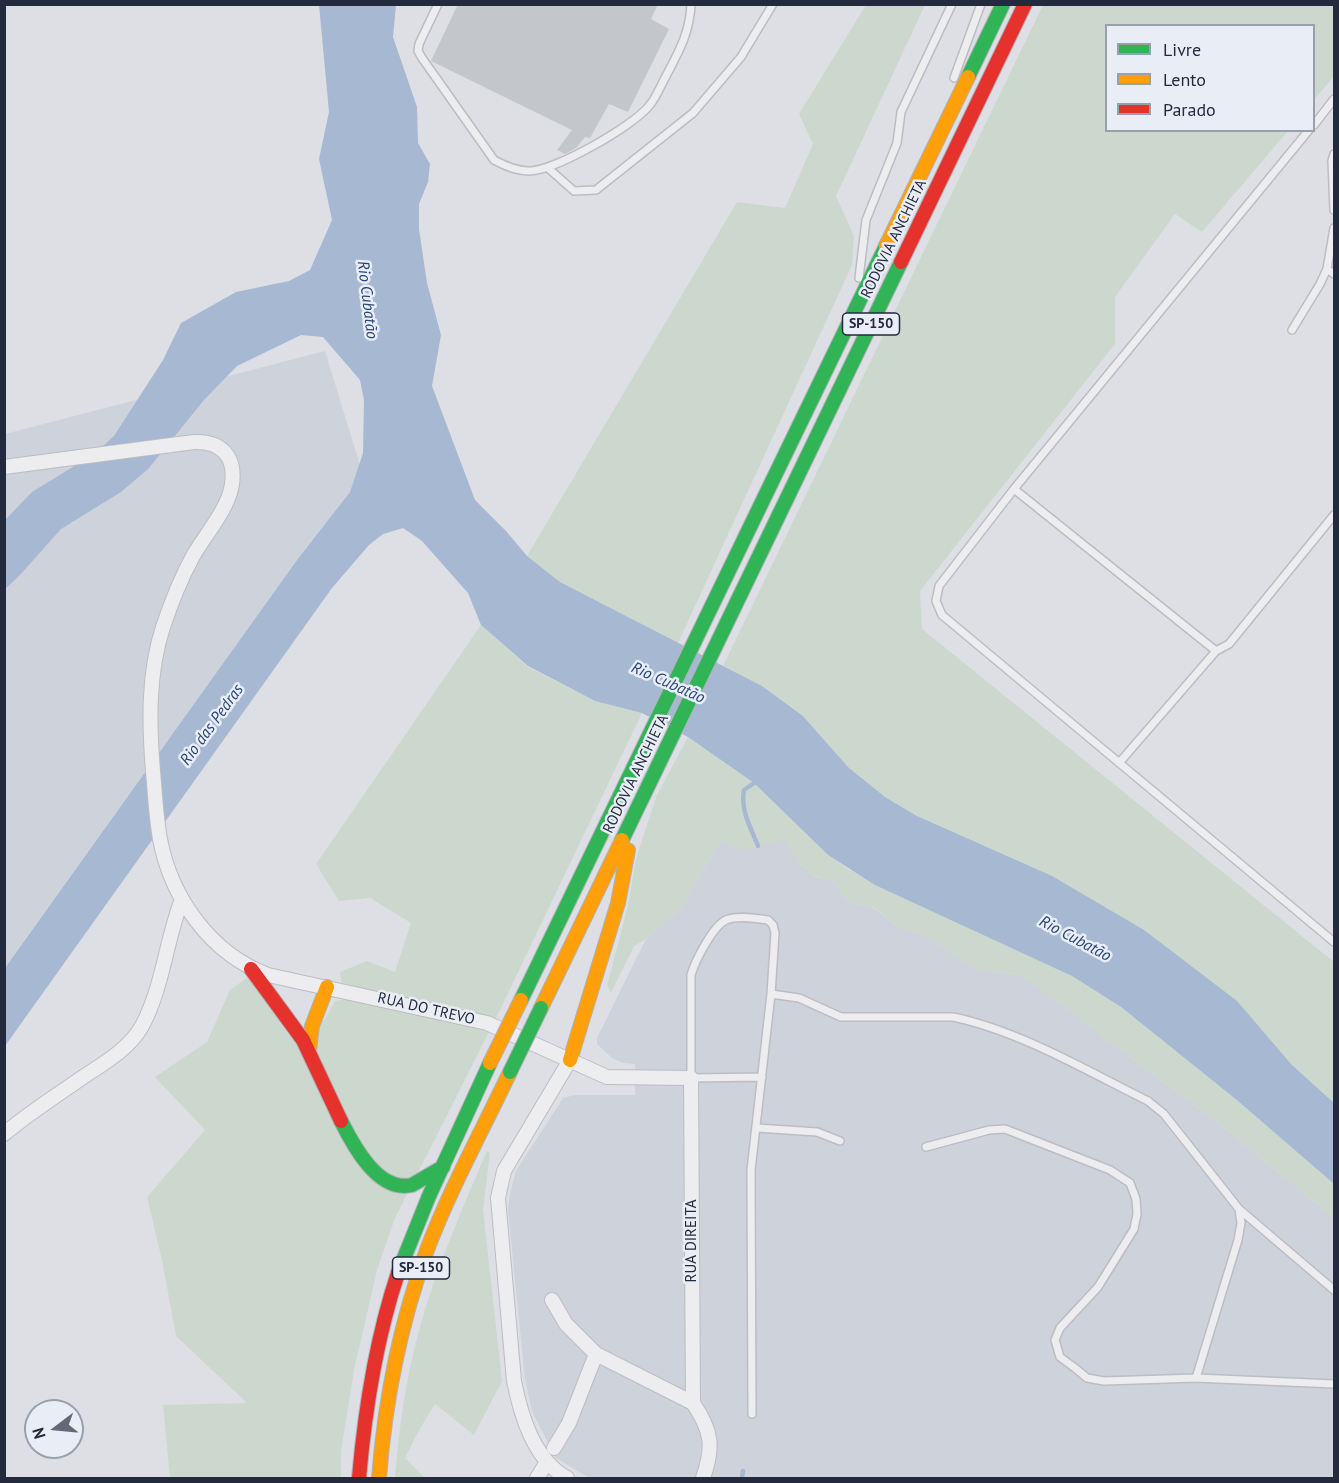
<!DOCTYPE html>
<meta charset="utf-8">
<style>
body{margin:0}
#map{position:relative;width:1339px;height:1483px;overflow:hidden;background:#dddfe4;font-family:"PT Sans",sans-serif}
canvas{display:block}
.frame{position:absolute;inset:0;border:6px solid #232a3e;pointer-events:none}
.legend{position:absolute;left:1105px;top:24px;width:210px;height:108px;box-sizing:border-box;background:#e9edf5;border:2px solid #9a9fac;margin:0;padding:8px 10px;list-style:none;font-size:18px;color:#232a3e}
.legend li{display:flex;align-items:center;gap:12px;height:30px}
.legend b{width:30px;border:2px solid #9a9fac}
.north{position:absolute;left:24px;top:1399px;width:60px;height:60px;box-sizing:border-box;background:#e9edf5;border:2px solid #9a9fac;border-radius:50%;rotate:254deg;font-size:16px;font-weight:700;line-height:24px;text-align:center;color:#232a3e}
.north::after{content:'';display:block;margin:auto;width:21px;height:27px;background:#646978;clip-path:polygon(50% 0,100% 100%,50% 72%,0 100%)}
</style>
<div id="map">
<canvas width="1339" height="1483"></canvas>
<div class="frame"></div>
<ul class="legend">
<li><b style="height:8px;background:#30b455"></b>Livre</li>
<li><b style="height:8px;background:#ff9f0a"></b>Lento</li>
<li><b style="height:8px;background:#e5322d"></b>Parado</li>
</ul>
<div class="north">N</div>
</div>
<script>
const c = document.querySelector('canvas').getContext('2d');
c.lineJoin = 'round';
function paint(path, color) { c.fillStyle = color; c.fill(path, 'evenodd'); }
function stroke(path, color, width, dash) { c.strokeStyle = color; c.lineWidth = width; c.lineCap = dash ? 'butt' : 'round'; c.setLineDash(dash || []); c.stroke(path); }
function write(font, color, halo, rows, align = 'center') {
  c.font = font + ' "PT Sans",sans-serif'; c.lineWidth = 5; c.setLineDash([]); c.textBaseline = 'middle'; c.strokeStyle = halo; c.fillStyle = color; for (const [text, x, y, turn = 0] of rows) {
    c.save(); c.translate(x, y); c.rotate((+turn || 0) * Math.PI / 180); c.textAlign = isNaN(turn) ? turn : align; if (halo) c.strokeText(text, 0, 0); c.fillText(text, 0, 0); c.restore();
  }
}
const built = new Path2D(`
 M325,351L360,465L350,492L297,560L5,968V434Z
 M786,840L800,864L816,877L835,882L842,895L855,905L871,906L900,928L920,933L978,970L1013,974L1026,978L1226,1129L1334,1218V1478H589L556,1458L532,1411L525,1380L508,1209L510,1194L516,1171L563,1098L575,1095H635V1064L623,1063L612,1058L597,1044V1038L646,939L681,908L720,841Z`);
const green = new Path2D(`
 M866,5H925L836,196L854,236L852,265L678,643L560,582L527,556L737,202L785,208L813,144L799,114Z
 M1043,5H1334V76L1314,100V26H1106V130L1288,131L1202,232L1175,214L1115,297V344L920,591L922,629L1334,962V1103L1291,1064L917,816L885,797L848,767L803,716L762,686L723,666Z
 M481,625L528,667L595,701L642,713L498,1014L395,1218L377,1270L354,1370L341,1452V1478H170L163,1405L247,1403L176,1336L162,1260L147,1197L205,1130L155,1077L207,1042L230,990L248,977L290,1036L325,1019L335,1001L349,999L353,985L342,983L340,972L367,961L395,972L411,923L370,898L339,901L316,864Z
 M688,737L754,783L828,855L848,869L1072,976L1121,1007L1238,1101L1334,1184V1218L1226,1129L1026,978L1013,974L978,970L920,933L900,928L872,906L855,905L842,895L835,882C804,875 801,867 786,840L741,850L720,841L681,908L646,939L634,946L611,993L607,985L628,906L636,859L656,797Z
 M487,1151L490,1153L483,1209L502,1381L474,1435L435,1404L418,1432L405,1458L425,1478H395C399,1430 405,1382 418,1334C435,1271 461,1211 487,1151Z`);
const water = new Path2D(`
 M319,5H396L393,37L417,107L418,143L430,164L428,182L419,204V229L427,283L441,335L432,386L475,500L506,531L527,556L560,582L762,686L803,716L848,767L885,797L917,816L1052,876L1144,930L1237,1001L1291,1064L1334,1103V1184L1238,1101L1121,1007L1072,976L875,885L828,855L754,783L688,737L642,713L595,701L528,666L481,625L468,593L422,541L403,528L383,534L369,545L332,588L5,1046V968L297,560L350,492L363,453L364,400L360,380L323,337L301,335L237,366L204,400L148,469L121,492L61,529L19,576L5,589V520L32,492L94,454L114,436L163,360L181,323L236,292L289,281L310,270L332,220L319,159L329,112Z`);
const stream = new Path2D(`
 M758,846C751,828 740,810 744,790L754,783L760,782
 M742,1478L743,1471`);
const building = new Path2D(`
 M458,4H658L651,19L669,29L628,112L609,104L590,138L585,137L576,148L565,154L557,150L572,130L431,61Z`);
const lane = new Path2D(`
 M438,4L419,44L418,51L422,58L494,160C505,166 516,171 529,171C555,171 633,126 649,106C656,98 660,87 665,78C678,53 690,33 691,4
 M954,78L981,4
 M1314,125L1334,99
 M1309,130L1014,489L939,586L936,601L942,615L1334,942
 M1334,154L1332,161L1334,210
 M548,168L574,191L596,190L693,113L741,57L773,4
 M1327,269L1334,274
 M859,278L866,220L897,143L901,112L952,4
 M1292,330L1320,284L1327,269L1334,228
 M1014,489L1216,651
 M1119,763L1216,651L1229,644L1334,515
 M771,994L799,998L841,1017H953C1020,1031 1087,1071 1148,1101L1164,1114L1239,1209L1241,1223L1238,1240L1196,1378
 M757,1128L817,1132L840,1141
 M926,1147L989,1130L1005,1129L1110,1170L1130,1183L1136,1199L1137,1214L1134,1229L1098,1287L1060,1328L1055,1340L1060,1357L1075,1368L1087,1378L1104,1381L1196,1378L1334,1384
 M1239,1209L1334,1290
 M752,1414L751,1170L771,994L775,933L773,925L768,920C756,918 737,915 726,920C713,926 695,961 691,975V1078L762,1077`);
const street = new Path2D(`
 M4,467L194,442C221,441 236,456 232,484C229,508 205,535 193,556C181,578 171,603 163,627C148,673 149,723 153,771C155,793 156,817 160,839C171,898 211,954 268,975L487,1023L607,1077L691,1078L693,1403
 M4,1134C29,1113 56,1096 83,1077C104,1063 129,1049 142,1026C163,987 166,940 182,899
 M552,1300L566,1324L596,1354L693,1403
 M693,1403C712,1431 714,1447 703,1478
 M554,1448L569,1423L596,1354
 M537,1478L547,1462
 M567,1478C534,1460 521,1416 514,1381L498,1198L504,1171L570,1060`);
const fast = new Path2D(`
 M968,77L1003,4
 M622,840L901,262
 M521,1000L886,246
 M341,1121C353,1145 378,1193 412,1185L443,1167
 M398,1273L429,1196L490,1063`);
const slow = new Path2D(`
 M886,246L968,77
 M541,1008L622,840
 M309,1051L312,1026L327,987
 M570,1060L618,903L628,850
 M379,1478C385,1400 400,1324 427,1250C450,1189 482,1131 510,1072`);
const jam = new Path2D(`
 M901,262L1025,4
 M251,969L303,1040L341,1121
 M359,1478C365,1409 376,1339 398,1273`);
const fastBridge = new Path2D(`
 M510,1072L541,1008`);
const slowBridge = new Path2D(`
 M490,1063L521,1000`);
const shields = [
 [871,324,57],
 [421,1268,57]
];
const shieldNames = [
 ["SP-150",871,324],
 ["SP-150",421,1268]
];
const streetNames = [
 ["RODOVIA ANCHIETA",894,239,-64],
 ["RODOVIA ANCHIETA",636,774,-64],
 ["RUA DO TREVO",426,1009,13],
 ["RUA DIREITA",692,1241,-90]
];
const waterNames = [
 ["Rio Cubatão",367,300,83],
 ["Rio Cubatão",668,683,24],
 ["Rio das Pedras",212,725,-54],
 ["Rio Cubatão",1075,939,28]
];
paint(built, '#ced2db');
paint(green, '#ccd8cd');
paint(water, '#a7b8d3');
stroke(stream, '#a7b8d3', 4.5);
paint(building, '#c3c6cb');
stroke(lane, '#bbbdc2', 10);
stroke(street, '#bbbdc2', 16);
stroke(fast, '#afb2b9', 16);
stroke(slow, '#afb2b9', 16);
stroke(jam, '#afb2b9', 16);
stroke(lane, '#ededf0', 7);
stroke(street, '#ededf0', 14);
stroke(fast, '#30b455', 14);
stroke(slow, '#ff9f0a', 14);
stroke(jam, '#e5322d', 14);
stroke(fastBridge, '#afb2b9', 16, []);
stroke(slowBridge, '#afb2b9', 16, []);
stroke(fastBridge, '#30b455', 14);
stroke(slowBridge, '#ff9f0a', 14);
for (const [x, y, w] of shields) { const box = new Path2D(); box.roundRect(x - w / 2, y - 11, w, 22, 4.5); c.fillStyle = '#e9edf5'; c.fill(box); stroke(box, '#232a3e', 1.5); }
write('bold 14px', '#232a3e', null, shieldNames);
write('15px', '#232a3e', '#e9edf5', streetNames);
write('italic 16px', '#294576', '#e9edf5', waterNames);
</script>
